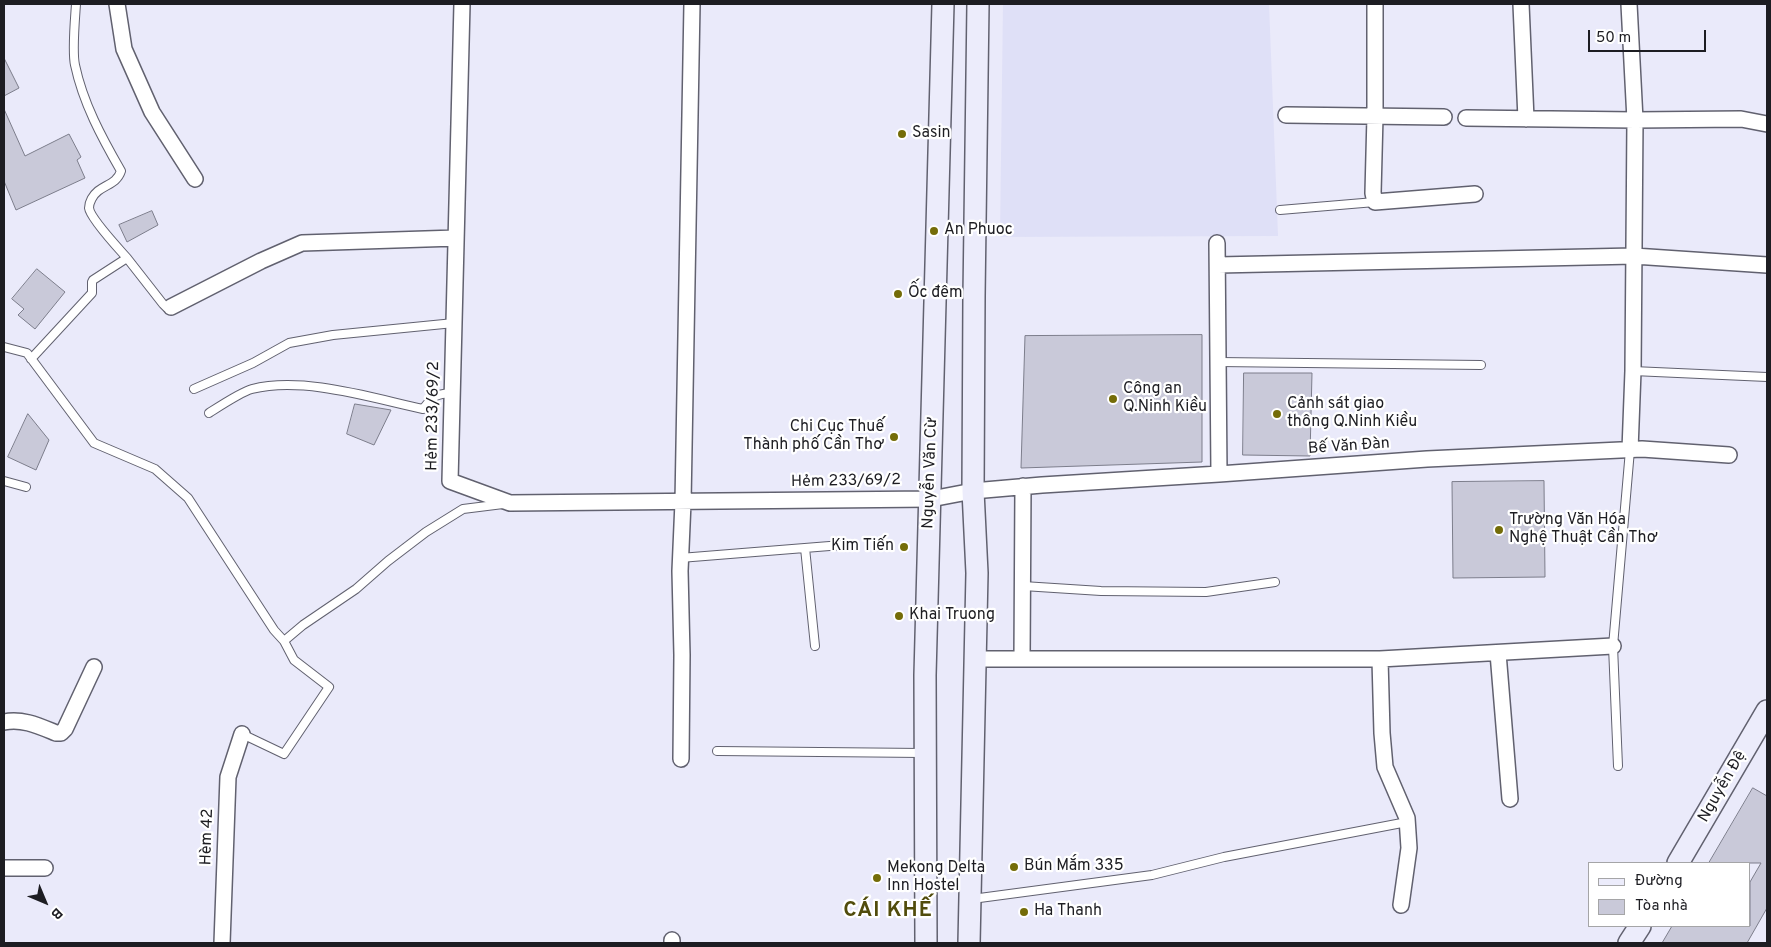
<!DOCTYPE html>
<meta charset="utf-8">
<style>
body{margin:0}
#map{position:relative;width:1771px;height:947px;overflow:hidden;background:#eaeafa;font-family:Overpass,sans-serif}
canvas{display:block}
.frame{position:absolute;inset:0;border:5px solid #1d1d22;pointer-events:none}
.legend{position:absolute;left:1588px;top:862px;width:162px;height:65px;box-sizing:border-box;background:#fff;border:1px solid #a5a5a7;margin:0;padding:6px 9px;list-style:none;font-size:15px;color:#1d1d22}
.legend li{display:flex;align-items:center;gap:10px;height:25px}
.legend b{width:25px;border:1px solid #a5a5a7}
.north{position:absolute;left:20px;top:877px;width:50px;height:50px;-webkit-text-stroke:4px #fff;paint-order:stroke;rotate:135deg;font-size:14px;font-weight:700;line-height:20px;text-align:center;color:#1d1d22}
.north::after{content:'';display:block;margin:auto;width:18px;height:22px;background:#1d1d22;clip-path:polygon(50% 0,100% 100%,50% 72%,0 100%)}
.scale{position:absolute;left:1588px;top:30px;width:118px;height:22px;box-sizing:border-box;border:2px solid #1d1d22;border-top:0;padding-left:6px;font-size:15px;line-height:18px;white-space:nowrap;color:#1d1d22;-webkit-text-stroke:4px #fff;paint-order:stroke}
</style>
<div id="map">
<canvas width="1771" height="947"></canvas>
<div class="frame"></div>
<ul class="legend">
<li><b style="height:6px;background:#ececfb"></b>Đường</li>
<li><b style="height:14px;background:#c9c9d9"></b>Tòa nhà</li>
</ul>
<div class="north">B</div>
<div class="scale">50 m</div>
</div>
<script>
const c = document.querySelector('canvas').getContext('2d');
c.lineJoin = 'round';
function paint(path, color) { c.fillStyle = color; c.fill(path, 'evenodd'); }
function stroke(path, color, width, dash) { c.strokeStyle = color; c.lineWidth = width; c.lineCap = dash ? 'butt' : 'round'; c.setLineDash(dash || []); c.stroke(path); }
function write(font, color, halo, rows, align = 'center') {
  c.font = font + ' Overpass,sans-serif'; c.lineWidth = 4.5; c.setLineDash([]); c.textBaseline = 'middle'; c.strokeStyle = halo; c.fillStyle = color; for (const [text, x, y, turn = 0] of rows) {
    c.save(); c.translate(x, y); c.rotate((+turn || 0) * Math.PI / 180); c.textAlign = isNaN(turn) ? turn : align; if (halo) c.strokeText(text, 0, 0); c.fillText(text, 0, 0); c.restore();
  }
}
const built = new Path2D(`
 M1003,4H1269L1278,236L1000,237Z`);
const building = new Path2D(`
 M4,58L19,88L4,96Z
 M4,109L25,156L69,134L81,157L77,160L85,178L16,210L4,181Z
 M152,211L158,225L127,242L119,225Z
 M37,269L65,292L35,329L18,315L24,309L12,299Z
 M1202,335V462L1021,468L1025,336Z
 M1244,373H1312L1310,456L1243,455Z
 M355,404L391,410L374,445L347,434Z
 M28,414L49,440L36,470L8,457Z
 M1544,481L1545,577L1453,578L1452,482Z
 M1753,788L1767,796V908L1747,943H1662L1672,926H1750V882L1761,863H1709Z`);
const lane = new Path2D(`
 M1280,210L1375,202
 M127,258L163,304L166,307H171
 M4,347L27,353L94,443L155,469L188,498L274,630L284,641L294,660L329,687L284,754L242,734
 M31,359L92,293V282L93,280L127,258C119,249 90,218 89,208C89,202 93,195 98,191C107,184 117,183 121,171C102,138 83,103 75,65C72,51 75,19 76,4
 M1218,362L1481,365
 M1633,371L1767,377
 M194,389L253,363L289,343L333,335L454,323
 M209,413C220,406 241,392 252,389C303,376 372,398 423,409C433,396 435,394 452,393
 M4,481L26,487
 M805,548L815,646
 M680,558L842,545
 M1023,586L1101,591L1206,592L1275,582
 M284,641L303,625L356,589L388,561L426,532L463,509L503,504
 M717,751L923,753
 M1618,766L1613,646L1630,450
 M972,899L1152,875L1224,857L1407,822`);
const street = new Path2D(`
 M117,4L124,49L152,112L195,179
 M462,4L450,481L510,503L931,499L973,491L1042,485L1219,474L1427,459L1642,449L1729,455
 M1375,4V116L1373,193L1375,202L1475,194
 M1521,4L1526,119
 M1629,4L1635,120L1633,371L1630,450
 M1286,115L1444,117
 M1466,118L1635,120L1741,119L1767,124
 M1217,243L1219,474
 M1218,265L1634,256L1767,265
 M171,307L261,261L302,243L456,238
 M1498,653L1510,799
 M975,659H1380L1613,646
 M1022,659L1023,486
 M1380,659L1382,733L1385,767L1407,818L1409,848L1401,905
 M4,722C22,718 39,726 56,733H61L65,729L94,667
 M681,759L682,655L680,571L683,502L692,4
 M4,868H45
 M222,943L228,777L242,734
 M672,943V940`);
const secondary = new Path2D(`
 M1678,863L1767,711
 M926,943L925,675L943,4
 M969,943L977,573L973,491L974,296L978,4
 M1629,943L1640,926`);
const markers = [
 [902,134,5,"#746c08"],
 [934,231,5,"#746c08"],
 [898,294,5,"#746c08"],
 [1113,399,5,"#746c08"],
 [1277,414,5,"#746c08"],
 [894,437,5,"#746c08"],
 [1499,530,5,"#746c08"],
 [904,547,5,"#746c08"],
 [899,616,5,"#746c08"],
 [1014,867,5,"#746c08"],
 [877,878,5,"#746c08"],
 [1024,912,5,"#746c08"]
];
const poiNames = [
 ["Sasin",912,134],
 ["An Phuoc",944,231],
 ["Ốc đêm",908,294],
 ["Công an",1123,390],
 ["Q.Ninh Kiều",1123,408],
 ["Cảnh sát giao",1287,405],
 ["thông Q.Ninh Kiều",1287,423],
 ["Chi Cục Thuế",884,428,"right"],
 ["Thành phố Cần Thơ",884,446,"right"],
 ["Trường Văn Hóa",1509,521],
 ["Nghệ Thuật Cần Thơ",1509,539],
 ["Kim Tiến",894,547,"right"],
 ["Khai Truong",909,616],
 ["Bún Mắm 335",1024,867],
 ["Mekong Delta",887,869],
 ["Inn Hostel",887,887],
 ["Ha Thanh",1034,912]
];
const streetNames = [
 ["Hẻm 233/69/2",434,416,-89],
 ["Bế Văn Đàn",1349,447,-4],
 ["Nguyễn Văn Cừ",931,473,-88],
 ["Hẻm 233/69/2",846,482,-1],
 ["Nguyễn Đệ",1723,787,-60],
 ["Hèm 42",208,837,-88]
];
const districtNames = [
 ["CÁI KHẾ",888,912]
];
paint(built, '#dfe0f7');
paint(building, '#c9c9d9');
stroke(building, '#7c7d8b', 1);
stroke(lane, '#61616f', 10);
stroke(street, '#61616f', 18);
stroke(secondary, '#61616f', 24);
stroke(lane, '#fff', 8);
stroke(street, '#fff', 15);
stroke(secondary, '#ececfb', 21);
for (const [x, y, r, color] of markers) { const dot = new Path2D(); dot.arc(x, y, r, 0, 2 * Math.PI); c.fillStyle = color; c.fill(dot); stroke(dot, '#fff', 2); }
write('16px', '#1d1d22', '#fff', poiNames, 'left');
write('16px', '#1d1d22', '#fff', streetNames);
c.letterSpacing = '1px';
write('bold 21px', '#514c0c', '#fff', districtNames);
c.letterSpacing = '0px';
</script>
